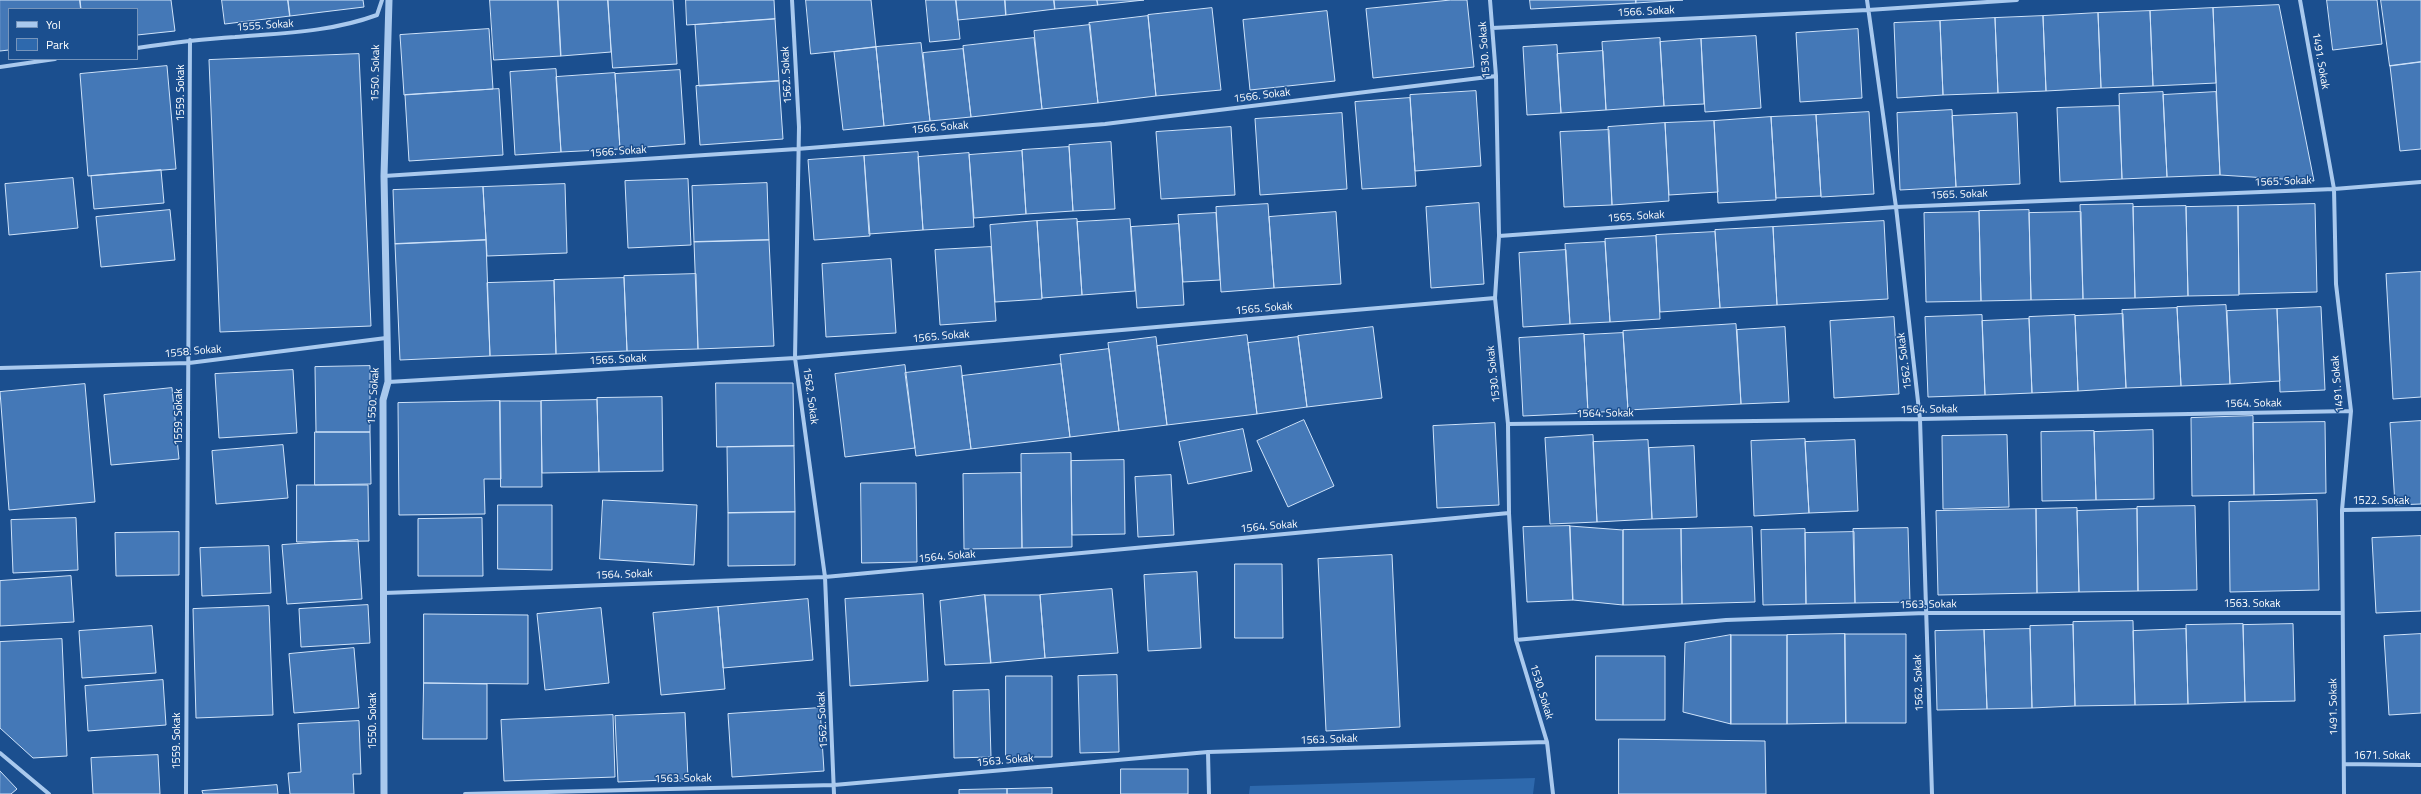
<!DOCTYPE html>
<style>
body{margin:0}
#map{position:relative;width:2421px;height:794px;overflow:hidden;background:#1b4f8f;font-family:"Titillium Web",sans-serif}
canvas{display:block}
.legend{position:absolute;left:8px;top:8px;width:130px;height:52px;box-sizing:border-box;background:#1b4f8f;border:1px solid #7695bc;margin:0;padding:5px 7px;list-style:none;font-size:12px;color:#fff}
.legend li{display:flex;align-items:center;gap:8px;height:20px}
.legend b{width:20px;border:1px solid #7695bc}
</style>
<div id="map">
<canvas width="2421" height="794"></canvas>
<ul class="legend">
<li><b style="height:5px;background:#a9c9ee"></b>Yol</li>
<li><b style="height:11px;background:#2e69ad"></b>Park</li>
</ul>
</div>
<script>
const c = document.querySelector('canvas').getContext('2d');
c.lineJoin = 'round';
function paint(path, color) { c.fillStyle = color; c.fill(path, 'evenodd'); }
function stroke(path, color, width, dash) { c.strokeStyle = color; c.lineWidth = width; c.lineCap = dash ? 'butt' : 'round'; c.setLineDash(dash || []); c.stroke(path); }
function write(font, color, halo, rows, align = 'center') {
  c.font = font + ' "Titillium Web",sans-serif'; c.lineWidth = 3; c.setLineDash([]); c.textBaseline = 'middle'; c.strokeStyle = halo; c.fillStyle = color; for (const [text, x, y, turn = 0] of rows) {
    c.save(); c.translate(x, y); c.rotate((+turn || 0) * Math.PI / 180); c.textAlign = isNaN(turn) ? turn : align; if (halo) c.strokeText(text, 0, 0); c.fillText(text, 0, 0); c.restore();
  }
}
const green = new Path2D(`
 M1535,778L1533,794H1249L1250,786Z`);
const building = new Path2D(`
 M0,0H80L81,9H9V50L0,51Z
 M80,0H171L175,31L137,35V9H81Z
 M222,0H288L290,16L225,24Z
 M288,0H363L364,7L290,16Z
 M490,0H558L561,56L494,60Z
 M558,0H608L611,52L561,56Z
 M608,0H673L677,64L613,68Z
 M686,0H774L775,19L687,25Z
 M806,0H871L876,47L811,54Z
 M926,0H956L960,39L930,42Z
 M956,0H1005L1006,15L958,20Z
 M1005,0H1054L1055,9L1006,15Z
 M1054,0H1097L1098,5L1055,9Z
 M1097,0H1144L1098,5Z
 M1451,0H1467L1474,67L1373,78L1366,9Z
 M1530,0H1636V3L1531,9Z
 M1636,0H1683L1636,3Z
 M2327,0H2377L2382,44L2333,50Z
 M2381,0H2421V62L2390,66Z
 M2279,5L2314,181L2220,175L2213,8Z
 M1212,8L1221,90L1156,96L1148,15Z
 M2213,8L2216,83L2153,86L2150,11Z
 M1327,11L1335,81L1250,90L1243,20Z
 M2150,11L2153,86L2101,88L2098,13Z
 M2098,13L2101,88L2046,91L2043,16Z
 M1148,16L1156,96L1098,103L1089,23Z
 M2043,16L2046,91L1998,93L1995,18Z
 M1995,18L1998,93L1943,95L1940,21Z
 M775,19L779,81L699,86L695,25Z
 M1940,21L1943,95L1897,98L1894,23Z
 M1090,25L1098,103L1042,109L1034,31Z
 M489,29L493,89L404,95L400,35Z
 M1858,29L1862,98L1800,102L1796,33Z
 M1756,36L1761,108L1705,112L1701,39Z
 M1034,38L1042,109L971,117L963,46Z
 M1660,38L1664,106L1606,110L1602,42Z
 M1701,39L1704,104L1664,106L1660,42Z
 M921,43L930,121L884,126L876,47Z
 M1557,45L1561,113L1527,115L1523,47Z
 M876,47L884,126L843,130L834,52Z
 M963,49L971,117L930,121L923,53Z
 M1603,51L1606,110L1561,113L1557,54Z
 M359,54L371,326L220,332L209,60Z
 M2421,62V149L2400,151L2390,66Z
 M167,66L176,169L88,176L80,74Z
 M556,69L561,152L515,155L510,72Z
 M680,70L685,144L620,149L615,74Z
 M615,73L620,149L561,152L556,77Z
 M779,81L783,139L700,145L696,86Z
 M499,89L503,155L409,161L405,95Z
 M1476,91L1481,166L1415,171L1410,95Z
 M2163,92L2167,177L2122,179L2119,94Z
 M2216,92L2220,175L2167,177L2163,95Z
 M1410,98L1416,186L1362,189L1355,102Z
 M2119,106L2122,179L2060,182L2057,108Z
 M1952,110L1956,187L1900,190L1897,113Z
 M1869,112L1874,194L1821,197L1816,115Z
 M1342,113L1347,189L1260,195L1255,119Z
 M2017,113L2020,184L1956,187L1952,116Z
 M1816,115L1821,196L1776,198L1771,117Z
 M1771,117L1776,200L1718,203L1714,121Z
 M1714,121L1718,192L1669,195L1665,123Z
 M1665,123L1669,201L1612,205L1608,127Z
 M1231,127L1235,195L1161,199L1156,132Z
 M1609,130L1612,205L1564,207L1560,132Z
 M1111,142L1115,209L1073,211L1069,145Z
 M1069,147L1073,211L1026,214L1022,150Z
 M1022,151L1026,214L974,218L969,155Z
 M918,152L923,230L869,234L864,156Z
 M969,153L974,227L923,230L918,157Z
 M864,156L870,236L814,240L808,160Z
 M161,170L164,203L94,209L91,176Z
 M73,178L78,228L9,235L5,184Z
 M688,179L691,245L628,248L625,181Z
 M767,183L769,240L694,242L692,186Z
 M565,184L567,253L487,256L483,187Z
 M483,187L486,240L395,244L393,190Z
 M1479,203L1484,284L1431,288L1426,207Z
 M1268,204L1274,288L1221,292L1216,207Z
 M2133,204L2135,298L2083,299L2080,205Z
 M2315,204L2317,292L2239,294L2238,206Z
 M2186,206L2188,296L2135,298L2133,207Z
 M2238,206L2239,295L2188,296L2186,207Z
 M170,210L175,260L101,267L96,217Z
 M2029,210L2031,300L1981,301L1979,211Z
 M1336,212L1341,284L1274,288L1269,217Z
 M1979,212L1981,301L1926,302L1924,213Z
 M2081,212L2083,299L2031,300L2029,213Z
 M1216,213L1220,280L1183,282L1178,215Z
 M1077,219L1082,295L1042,298L1037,221Z
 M1130,219L1135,291L1082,295L1077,222Z
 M1037,221L1042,299L995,302L990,225Z
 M1884,221L1888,299L1777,305L1773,227Z
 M1179,224L1184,305L1137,308L1131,227Z
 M1773,227L1777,305L1720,308L1715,230Z
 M1715,232L1720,308L1660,312L1656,235Z
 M1656,236L1660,319L1610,322L1605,239Z
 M486,240L490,356L400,360L395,244Z
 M769,240L774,346L698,349L694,242Z
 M1605,242L1610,322L1570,324L1565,244Z
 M991,247L996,321L940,325L935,250Z
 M1566,250L1570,324L1523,327L1519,253Z
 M891,259L896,333L826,337L822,264Z
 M2421,272V397L2393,399L2386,274Z
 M696,274L698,349L627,351L624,276Z
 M624,278L627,351L556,354L554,280Z
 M554,281L556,354L490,356L487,283Z
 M2226,305L2230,384L2181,386L2177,307Z
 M2321,307L2325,390L2280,392L2277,309Z
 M2177,308L2181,386L2126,388L2122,310Z
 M2277,309L2280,381L2230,384L2227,311Z
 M2123,314L2126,388L2078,391L2075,316Z
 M1982,315L1985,395L1928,397L1925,317Z
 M2075,315L2078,391L2032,393L2029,317Z
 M1894,317L1899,394L1834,398L1830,321Z
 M2029,319L2032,393L1985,395L1982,321Z
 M1736,324L1741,404L1628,410L1623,331Z
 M1373,327L1382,398L1307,407L1298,336Z
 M1785,327L1789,402L1741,404L1737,330Z
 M1623,333L1628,410L1588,413L1584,335Z
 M1584,334L1588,413L1523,416L1519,338Z
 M1247,335L1257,414L1167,425L1157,346Z
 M1156,337L1167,425L1119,431L1108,343Z
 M1298,337L1307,407L1257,414L1248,343Z
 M1109,349L1119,431L1070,437L1060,355Z
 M1061,364L1070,437L971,449L962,376Z
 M905,365L915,448L845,457L835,374Z
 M370,366V432H316L315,367Z
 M961,366L971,449L916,456L905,373Z
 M293,370L297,433L219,438L215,374Z
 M716,383H793L794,446L717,447Z
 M85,384L95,502L9,510L0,392Z
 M172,388L179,459L111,465L104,395Z
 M662,397L663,471L599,472L597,398Z
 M597,400L599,472L542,473L541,401Z
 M500,401L501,479H484L485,514L399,515L398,403Z
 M500,401H541L542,487H501Z
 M2253,416L2254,495L2192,496L2191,418Z
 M1304,420L1334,486L1288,507L1257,441Z
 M2421,421V504L2395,505L2390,423Z
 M2325,422L2326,493L2254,495L2253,423Z
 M1495,423L1499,505L1437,508L1433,426Z
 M1243,429L1252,471L1188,484L1179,442Z
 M2153,430L2154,499L2096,500L2094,432Z
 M2094,431L2096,500L2042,501L2041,432Z
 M315,432H370L371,484L315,485Z
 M1593,435L1597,522L1550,524L1545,438Z
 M2007,435L2009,507L1943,509L1942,436Z
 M1805,439L1809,513L1754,516L1751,441Z
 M1648,440L1652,519L1597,522L1593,442Z
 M1855,440L1858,511L1809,513L1805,442Z
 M283,445L288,498L216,504L212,451Z
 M794,446L795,512L728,513L727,447Z
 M1694,446L1697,517L1652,519L1649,448Z
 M1071,453L1072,547L1022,548L1021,454Z
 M1124,460L1125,534L1072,535L1071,461Z
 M1021,473L1022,548L964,549L963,474Z
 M1171,475L1174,535L1138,537L1135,477Z
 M861,483H916L917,562L862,563Z
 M297,485H368L369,541L297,542Z
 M603,500L697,505L694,565L600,559Z
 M2317,500L2319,590L2230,592L2229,502Z
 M498,505H552V570L498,569Z
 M2195,506L2197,590L2138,591L2137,507Z
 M2077,508L2079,592L2037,593L2036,509Z
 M2036,509L2037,593L1938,595L1936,511Z
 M2137,509L2138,591L2079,592L2077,511Z
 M795,512V565L728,566V513Z
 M76,518L78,570L13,573L11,520Z
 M482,518L483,576H418V519Z
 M1570,526L1573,600L1527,602L1523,527Z
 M1570,526L1623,530V605L1573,600Z
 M1752,527L1755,602L1682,604L1681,529Z
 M1908,528L1910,602L1855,603L1853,529Z
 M1681,529L1682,604L1623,605V530Z
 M1805,529L1806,604L1763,605L1761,530Z
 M179,532V575L116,576L115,533Z
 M1854,532L1855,603L1806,604L1805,533Z
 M2421,536V611L2376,613L2372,538Z
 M358,540L362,599L287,604L282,545Z
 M269,546L271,593L202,596L200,548Z
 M1392,555L1400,727L1326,731L1318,559Z
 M1235,564H1282L1283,638H1235Z
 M1197,572L1201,648L1148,651L1144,575Z
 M71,576L74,622L0,626V581Z
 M1112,589L1118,653L1045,658L1040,595Z
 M923,594L928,681L850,686L845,599Z
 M985,595L991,663L945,665L940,601Z
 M985,595H1040L1045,658L991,663Z
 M808,599L813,660L723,668L718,607Z
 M368,605L370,643L301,647L299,609Z
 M269,606L273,715L196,718L193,609Z
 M718,607L725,689L661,695L653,613Z
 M601,608L609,683L545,690L537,614Z
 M424,614L528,615V684L424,683Z
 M2133,621L2135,705L2075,706L2073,622Z
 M2243,624L2245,702L2188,704L2186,625Z
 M2293,624L2295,701L2245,702L2243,625Z
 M2073,625L2075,706L2032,708L2030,626Z
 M152,626L156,673L82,678L79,631Z
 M2030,629L2032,708L1987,709L1984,630Z
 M2186,629L2188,704L2135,705L2133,631Z
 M1984,630L1987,709L1937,710L1935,631Z
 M1845,634L1846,723L1787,724V635Z
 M1845,634H1906V723H1846Z
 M2421,634V713L2389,715L2384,636Z
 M1731,635V724L1683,712L1685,643Z
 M1731,635H1787V724H1731Z
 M62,639L67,756L33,758L0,728V642Z
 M354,648L359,708L294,713L289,654Z
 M1596,656H1665V720H1596Z
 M1117,675L1119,752L1080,753L1078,676Z
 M1006,676H1052V757H1006Z
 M163,680L166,725L88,731L85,686Z
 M424,683L487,684V739H423Z
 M989,690L991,757L954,758L953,691Z
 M820,708L824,771L732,777L728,714Z
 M685,713L688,779L618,782L615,716Z
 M613,715L615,777L504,781L501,720Z
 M359,721L361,774H353L354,794H290L288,773L301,772L298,724Z
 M1619,739L1765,741L1766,794H1619Z
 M158,755L160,794H93L91,758Z
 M1121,769H1188V794H1121Z
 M0,771L17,789L11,794H0Z
 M277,785L278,794H203L202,791Z
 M1052,788V794H1007V789Z
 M1007,789V794H959V790Z`);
const minor = new Path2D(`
 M792,0L799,127L795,358L825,577L834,794
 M1490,0L1496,76L1499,236L1495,298L1508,424L1509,513L1516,640L1547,742L1553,794
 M1867,0L1896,207L1920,419L1932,794
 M2300,0L2334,189L2336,284L2351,411L2342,510L2344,794
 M1492,28L1868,10L2017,0
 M137,48C170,43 202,39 235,37C283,33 331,32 377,15L382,0
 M0,67L55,59
 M384,176L797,149L1105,124L1496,76
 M1499,236L1896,207L2334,189L2421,182
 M0,368L189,363L386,338
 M388,382L795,358L1495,298
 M1508,424L1920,419L2351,411
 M2342,510L2421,509
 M384,593L825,577L1509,513
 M1516,640L1726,620L1926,613H2341
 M1208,752L1209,794
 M0,753L49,794
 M2344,764L2421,765
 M186,794L190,40
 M465,794L834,785L1208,752L1547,742`);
const tertiary = new Path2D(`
 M384,794L383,400L388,382L384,176L389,0`);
const streetNames = [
 ["1566. Sokak",1646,12,-3],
 ["1555. Sokak",265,26,-4],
 ["1530. Sokak",1485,50,-94],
 ["1491. Sokak",2320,61,80],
 ["1550. Sokak",376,73,-89],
 ["1562. Sokak",787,75,-93],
 ["1559. Sokak",181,93,-90],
 ["1566. Sokak",1262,96,-7],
 ["1566. Sokak",940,128,-5],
 ["1566. Sokak",618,152,-4],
 ["1565. Sokak",2283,182,-2],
 ["1565. Sokak",1959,195,-2],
 ["1565. Sokak",1636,217,-4],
 ["1565. Sokak",1264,309,-5],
 ["1565. Sokak",941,337,-5],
 ["1558. Sokak",193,352,-5],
 ["1565. Sokak",618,360,-3],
 ["1562. Sokak",1905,361,-97],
 ["1530. Sokak",1494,374,-96],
 ["1491. Sokak",2338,384,-95],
 ["1550. Sokak",374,396,-86],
 ["1562. Sokak",810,396,82],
 ["1564. Sokak",2253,404,-1],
 ["1564. Sokak",1929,410,-1],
 ["1564. Sokak",1605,414,-1],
 ["1559. Sokak",179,417,-90],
 ["1522. Sokak",2381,501],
 ["1564. Sokak",1269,527,-5],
 ["1564. Sokak",947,557,-5],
 ["1564. Sokak",624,575,-2],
 ["1563. Sokak",2252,604],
 ["1563. Sokak",1928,605,-1],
 ["1562. Sokak",1919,683,-92],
 ["1530. Sokak",1541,692,73],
 ["1491. Sokak",2334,707,-91],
 ["1562. Sokak",823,720,-93],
 ["1550. Sokak",373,721,-90],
 ["1563. Sokak",1329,740,-2],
 ["1559. Sokak",177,741,-90],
 ["1671. Sokak",2382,756],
 ["1563. Sokak",1005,761,-5],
 ["1563. Sokak",683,779,-1]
];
paint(green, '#2e69ad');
paint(building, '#4478b7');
stroke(building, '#cfe3fa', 1);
stroke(minor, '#a9c9ee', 4);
stroke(tertiary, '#a9c9ee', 7);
write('11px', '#fff', '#1b4f8f', streetNames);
</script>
